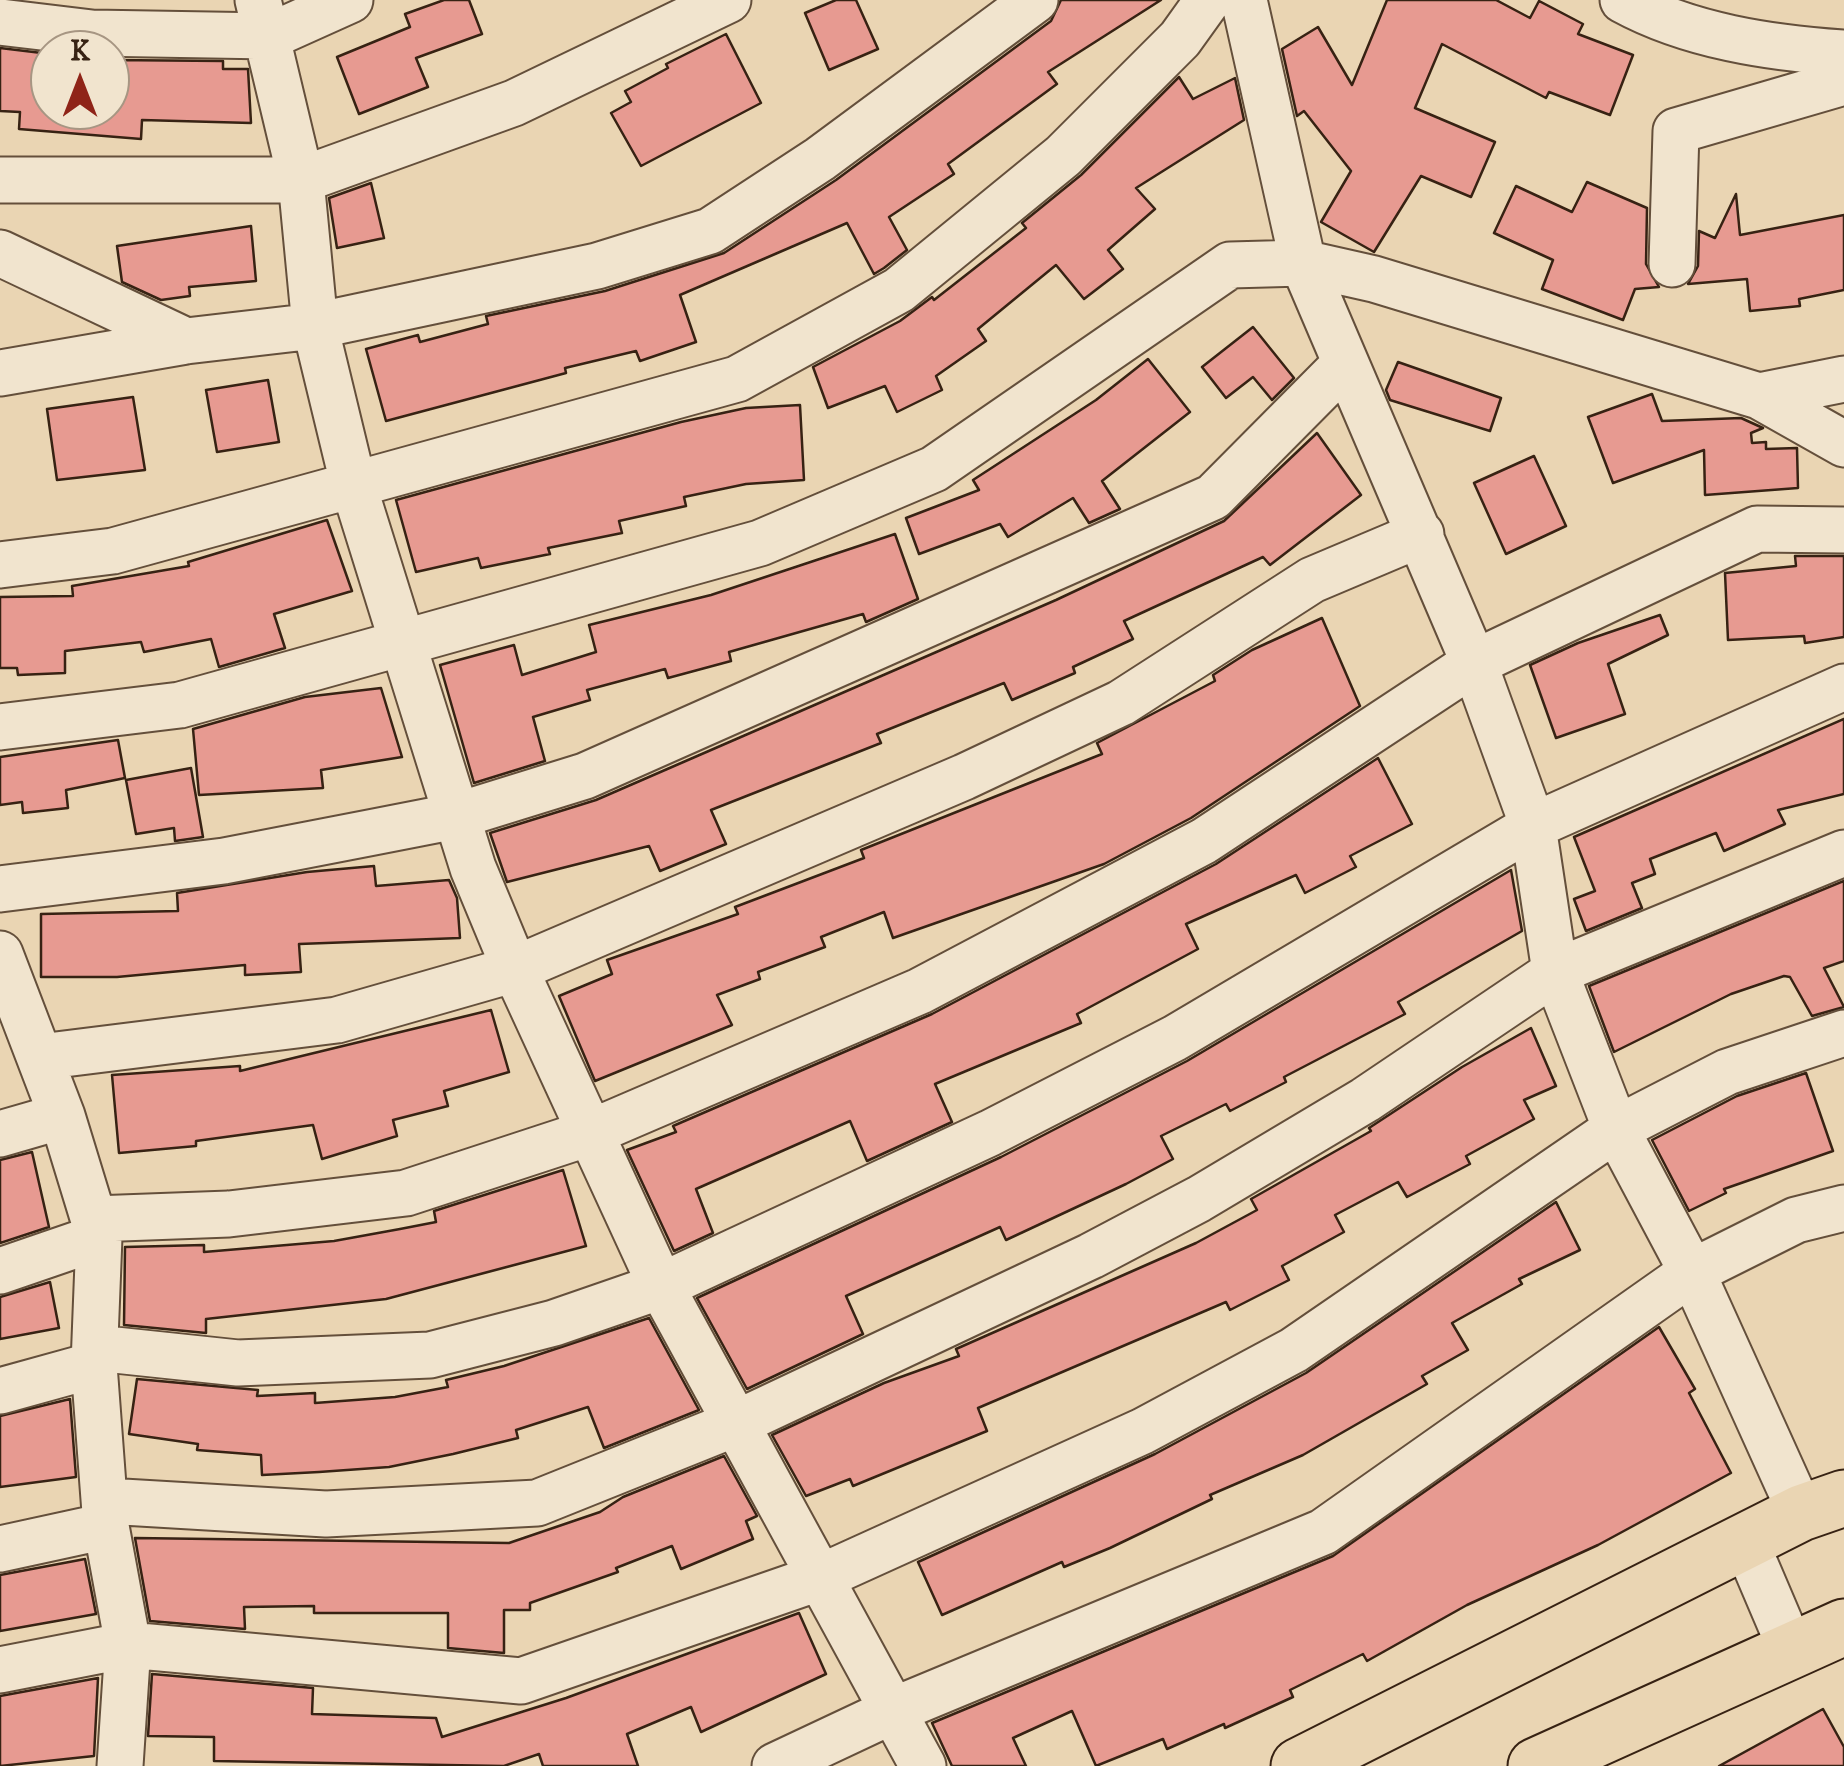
<!DOCTYPE html>
<style>
body{margin:0}
#map{position:relative;width:1844px;height:1766px;overflow:hidden;background:#ead5b3;font-family:"IM FELL DW Pica",serif}
canvas{display:block}
.north{position:absolute;left:30px;top:30px;width:100px;height:100px;box-sizing:border-box;background:#f1e4ce;border:2px solid #a79683;border-radius:50%;rotate:0deg;font-size:28px;font-weight:700;line-height:40px;text-align:center;color:#372213}
.north::after{content:'';display:block;margin:auto;width:35px;height:45px;background:#8f2418;clip-path:polygon(50% 0,100% 100%,50% 72%,0 100%)}
</style>
<div id="map">
<canvas width="1844" height="1766"></canvas>
<div class="north">K</div>
</div>
<script>
const c = document.querySelector('canvas').getContext('2d');
c.lineJoin = 'round';
function paint(path, color) { c.fillStyle = color; c.fill(path, 'evenodd'); }
function stroke(path, color, width, dash) { c.strokeStyle = color; c.lineWidth = width; c.lineCap = dash ? 'butt' : 'round'; c.setLineDash(dash || []); c.stroke(path); }
const building = new Path2D(`
 M444,0H469L482,34L416,58L428,87L359,114L337,57L410,27L405,14Z
 M836,0H856L878,49L829,70L805,13Z
 M1061,0H1161L1048,72L1057,84L948,164L954,174L889,217L907,250L884,268L874,274L847,223L680,295L696,342L640,361L636,351L565,368L566,373L386,421L366,349L418,335L420,342L488,324L486,316L605,291L724,253L836,180L1051,21Z
 M1387,0H1496L1530,18L1539,1L1583,24L1578,34L1633,55L1610,115L1549,92L1546,98L1442,44L1415,108L1495,142L1471,197L1421,176L1374,252L1321,222L1351,171L1304,111L1297,116L1282,49L1318,27L1352,85Z
 M726,34L761,103L641,166L611,113L631,102L625,91L668,68L666,64Z
 M0,48L50,54V110H110V60L223,61V69H248L251,123L142,120L141,139L19,129L20,112L0,111Z
 M1179,77L1193,99L1235,78L1244,120L1136,188L1155,209L1108,250L1123,269L1084,299L1056,265L978,329L986,341L936,376L942,390L897,412L885,386L828,408L813,367L900,321L932,297L934,300L1026,228L1022,223L1081,175Z
 M1587,182L1647,208L1646,264L1659,287L1635,289L1623,320L1542,289L1553,260L1494,233L1516,186L1572,212Z
 M371,183L384,238L337,248L329,198Z
 M1736,194L1740,235L1844,215V290L1799,299L1800,306L1750,311L1747,279L1688,284L1698,266L1699,231L1715,238Z
 M251,226L256,281L189,287L190,296L161,300L122,282L117,246Z
 M1253,327L1294,378L1272,400L1253,377L1226,398L1202,367Z
 M1148,359L1190,412L1102,481L1120,509L1089,523L1073,498L1008,537L1000,524L919,554L906,518L979,490L973,480L1096,400Z
 M1398,362L1501,398L1490,431L1390,400L1386,390Z
 M268,380L279,442L217,452L206,390Z
 M1652,394L1662,421L1741,418L1763,428L1751,433L1752,443L1766,442V449L1797,448L1798,488L1705,495L1704,450L1613,483L1588,417Z
 M133,397L145,470L57,480L47,409Z
 M800,405L804,480L746,484L684,497L686,506L619,521L622,533L548,548L550,554L481,568L478,558L416,572L396,500L681,422L746,408Z
 M1317,433L1361,495L1270,565L1263,557L1124,621L1133,639L1073,667L1075,673L1012,700L1004,683L877,734L881,743L711,810L726,844L660,871L649,846L507,882L490,833L596,800L1056,600L1224,521Z
 M1534,456L1566,526L1506,554L1474,483Z
 M327,520L352,591L274,614L285,648L219,667L211,639L144,652L141,642L65,651V673L18,675L17,668H0V597L73,596L72,586L189,566L188,562Z
 M895,534L918,599L866,622L863,614L729,652L731,661L668,678L665,669L587,690L590,700L533,717L545,761L474,783L440,665L514,645L522,675L596,652L589,625L711,595Z
 M1795,556H1844V637L1805,643L1804,636L1728,640L1725,573L1796,566Z
 M1660,615L1668,635L1608,664L1625,714L1556,738L1530,665L1578,643Z
 M1322,618L1360,706L1191,818L1104,864L893,938L884,912L821,937L825,947L758,972L760,979L717,995L732,1025L595,1081L559,996L612,974L607,960L738,914L735,907L864,858L861,850L1102,754L1097,743L1215,681L1213,675L1252,650Z
 M381,688L402,757L321,770L323,788L199,795L193,729L305,697Z
 M1844,719V794L1778,810L1785,824L1724,851L1716,833L1650,859L1655,874L1632,883L1642,908L1586,931L1574,899L1595,891L1574,837Z
 M118,740L125,778L66,790L68,808L23,813L22,802L0,805V757Z
 M1378,758L1412,824L1350,856L1356,867L1305,893L1296,875L1186,924L1198,949L1077,1014L1081,1023L935,1084L952,1122L867,1161L850,1121L696,1189L713,1233L674,1251L627,1150L676,1132L673,1126L932,1014L1216,864Z
 M191,768L203,837L175,841L174,828L136,834L126,780Z
 M374,866L376,886L449,880L457,898L460,938L299,944L301,972L245,975V965L117,977H41V914L178,911L177,893L307,872Z
 M1511,870L1522,931L1398,1002L1405,1014L1284,1077L1286,1082L1230,1111L1226,1104L1161,1136L1173,1159L1126,1184L1006,1240L1000,1227L846,1296L863,1334L747,1389L697,1298L1001,1157L1187,1061Z
 M1844,881V961L1824,968L1844,1007L1812,1016L1790,977L1784,976L1731,994L1614,1052L1589,986Z
 M491,1010L509,1072L444,1091L448,1106L393,1120L397,1136L322,1159L313,1125L196,1141V1146L119,1153L112,1075L240,1066V1071Z
 M1531,1028L1556,1086L1524,1100L1534,1119L1466,1156L1470,1164L1407,1197L1398,1182L1335,1215L1344,1232L1282,1266L1289,1280L1230,1310L1226,1302L978,1408L987,1431L853,1486L850,1479L806,1496L772,1435L884,1383L959,1356L956,1349L1196,1243L1257,1210L1251,1199L1371,1131L1369,1128L1462,1067Z
 M1806,1073L1833,1151L1724,1189L1726,1193L1689,1211L1652,1140L1737,1096Z
 M32,1152L49,1227L0,1243V1160Z
 M563,1170L586,1246L386,1299L206,1319V1333L124,1325L125,1247L204,1245V1252L334,1241L400,1229L436,1222L434,1211Z
 M1556,1202L1580,1250L1519,1279L1522,1284L1452,1323L1468,1350L1422,1376L1427,1384L1303,1455L1210,1495L1212,1499L1110,1548L1064,1567L1062,1562L942,1615L918,1562L1155,1454L1306,1373Z
 M50,1282L59,1328L0,1339V1297Z
 M649,1318L699,1410L604,1448L588,1407L516,1430L518,1438L453,1454L389,1467L319,1472L262,1475L261,1455L197,1450L198,1444L129,1434L137,1379L258,1390L257,1396L315,1393V1403L395,1397L448,1387L446,1380L504,1366Z
 M1659,1327L1695,1389L1689,1393L1731,1473L1598,1545L1467,1605L1367,1661L1363,1654L1290,1690L1293,1697L1225,1728L1224,1724L1167,1749L1163,1739L1096,1766L1072,1711L1013,1738L1026,1766H952L932,1723L1333,1556Z
 M70,1399L76,1477L0,1487V1416Z
 M724,1456L757,1516L746,1521L753,1539L681,1569L672,1546L616,1568L618,1572L530,1603V1610H504V1653L448,1648V1613H314V1606L244,1607L245,1629L150,1621L135,1538L509,1543L600,1512L623,1497Z
 M85,1559L96,1614L0,1631V1575Z
 M799,1613L826,1674L701,1732L691,1707L627,1734L638,1766H543L539,1754L504,1766L214,1761V1737L148,1736L152,1674L313,1688L312,1714L436,1718L442,1737L566,1698Z
 M98,1678L94,1756L0,1766V1696Z
 M1823,1709L1844,1747V1766H1719Z`);
const minor = new Path2D(`
 M258,0L301,180L315,326L354,487L473,868L515,969L661,1286L923,1766
 M1244,0L1303,263L1474,663L1533,826L1555,972L1616,1129L1692,1272L1801,1513
 M1623,0C1689,36 1770,48 1844,53
 M0,22L92,33L270,36L350,0
 M0,180H301L514,103L728,0
 M0,253L186,341
 M1672,264L1676,131L1844,82
 M0,373L186,341L315,326L597,266L710,231L820,159L1035,0
 M1759,396L1844,379
 M0,565L113,551L737,379L899,290L1063,156L1180,39L1208,0
 M0,727L180,705L760,543L934,469L1230,265L1303,263L1374,279L1759,396L1844,444
 M0,889L224,861L374,832L456,816L585,776L1213,497L1344,365
 M0,954L62,1116L99,1237L94,1365L106,1526L128,1645L120,1766
 M40,1057L337,1020L515,969L964,777L1121,703L1312,580L1421,534
 M0,1134L62,1116
 M94,1219L229,1214L406,1193L592,1132L920,991L1204,841L1474,663L1757,529L1844,530
 M0,1271L99,1237
 M96,1348L238,1363L430,1355L554,1323L661,1286L990,1133L1175,1038L1533,826L1844,687
 M0,1391L94,1365
 M106,1501L326,1514L537,1503L739,1422L1091,1256L1199,1199L1365,1100L1555,972L1844,853
 M1745,1541L1791,1649
 M0,1549L106,1526
 M0,1670L128,1645L521,1681L821,1577L1143,1431L1294,1350L1616,1129L1727,1072L1844,1033
 M775,1766L892,1711L1323,1532L1692,1272L1796,1220L1844,1208`);
const major = new Path2D(`
 M1299,1766L1801,1513L1844,1498
 M1536,1766L1844,1627`);
paint(building, '#e79a91');
stroke(building, '#372213', 2.5);
stroke(minor, '#644f3b', 49);
stroke(major, '#372213', 59);
stroke(minor, '#f1e4ce', 45);
stroke(major, '#ead5b3', 55);
</script>
